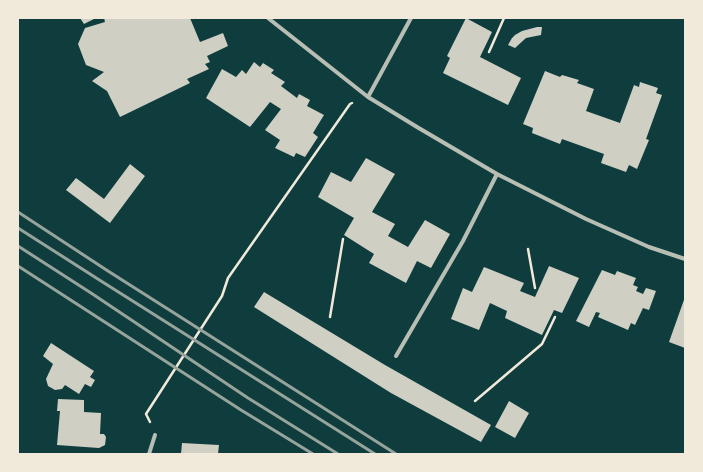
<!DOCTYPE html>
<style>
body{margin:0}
#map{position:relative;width:703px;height:472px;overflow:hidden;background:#0f3d3e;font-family:Quicksand,sans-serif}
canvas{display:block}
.frame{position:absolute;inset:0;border:19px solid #f1e9da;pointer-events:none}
</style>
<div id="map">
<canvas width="703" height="472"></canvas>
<div class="frame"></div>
</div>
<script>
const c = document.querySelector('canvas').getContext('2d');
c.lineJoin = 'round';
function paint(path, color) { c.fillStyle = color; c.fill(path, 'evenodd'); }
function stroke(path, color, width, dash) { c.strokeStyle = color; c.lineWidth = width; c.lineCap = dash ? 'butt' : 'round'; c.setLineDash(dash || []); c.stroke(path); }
const building = new Path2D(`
 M80,18H96L84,24Z
 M104,18H190L200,42L223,33L228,46L207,56L210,62L205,64L209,69L187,79L190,83L120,117L107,91L92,81L104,72L86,65L78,44L85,28L105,22Z
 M466,18L492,32L480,57L521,78L508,105L443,73L450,58L447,56Z
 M537,27H542L541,35L526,38L515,48L508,45L512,38L515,35L522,31Z
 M254,62L260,67L263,63L274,70L271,73L285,82L281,86L297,98L299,94L310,100L307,106L324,115L313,133L318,137L305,157L296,153L294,157L275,148L280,140L265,130L281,109L270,102L250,127L206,98L222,69L236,77L242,70L246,74Z
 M545,71L560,77L562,75L579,80L577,83L594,89L586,111L620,123L634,85L639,87L640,82L658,88L656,93L662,95L646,139L649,140L637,169L629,165L626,172L601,163L604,154L562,139L560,144L532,133L533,128L523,124Z
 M366,158L395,174L372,212L395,224L388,236L408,247L425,220L450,234L431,268L417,261L406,283L369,263L374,254L344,235L354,218L318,197L331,172L351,182Z
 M130,164L145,176L110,223L66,190L76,178L104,199Z
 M549,266L579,278L562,313L554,310L542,335L505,318L507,311L490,303L479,330L451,319L463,288L472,292L484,267L524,283L520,291L535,297Z
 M602,270L615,275L617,271L636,278L633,285L638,287L636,291L643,294L646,288L656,291L649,310L643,308L635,325L631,323L628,330L598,317L600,313L596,312L589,327L576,321Z
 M264,292L385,365L491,425L481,442L391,393L254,307Z
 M685,297V348L669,342Z
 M51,343L94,371L90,377L95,380L91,387L85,384L79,394L65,385L62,389L55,390L48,386L46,379L53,364L43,356Z
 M58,399L84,400V412L101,413L100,434H104L106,437L105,445L99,448L57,445L60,411H57Z
 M509,401L529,413L515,438L495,427Z
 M182,443L219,445L218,454H181Z`);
const path = new Path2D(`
 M489,52L504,18
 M528,249L535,288
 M330,317L343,239
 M475,401L542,344L555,317
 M150,422L146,414L222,296L228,278L350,104L352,103`);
const minor = new Path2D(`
 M268,18L368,97L417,127L497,174L586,219L649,247L685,259
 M368,97L411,18
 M396,356L463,241L497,174
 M149,454L155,435`);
const rail = new Path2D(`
 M18,212L108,271L396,454
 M18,228L101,281L375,454
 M18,246L91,293L248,398L338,454
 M18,266L241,410L313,454`);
paint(building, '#cfcfc3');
stroke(path, '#f1e9da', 2.5);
stroke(minor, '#b8beb3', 4);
stroke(rail, '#97a49c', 3);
</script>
